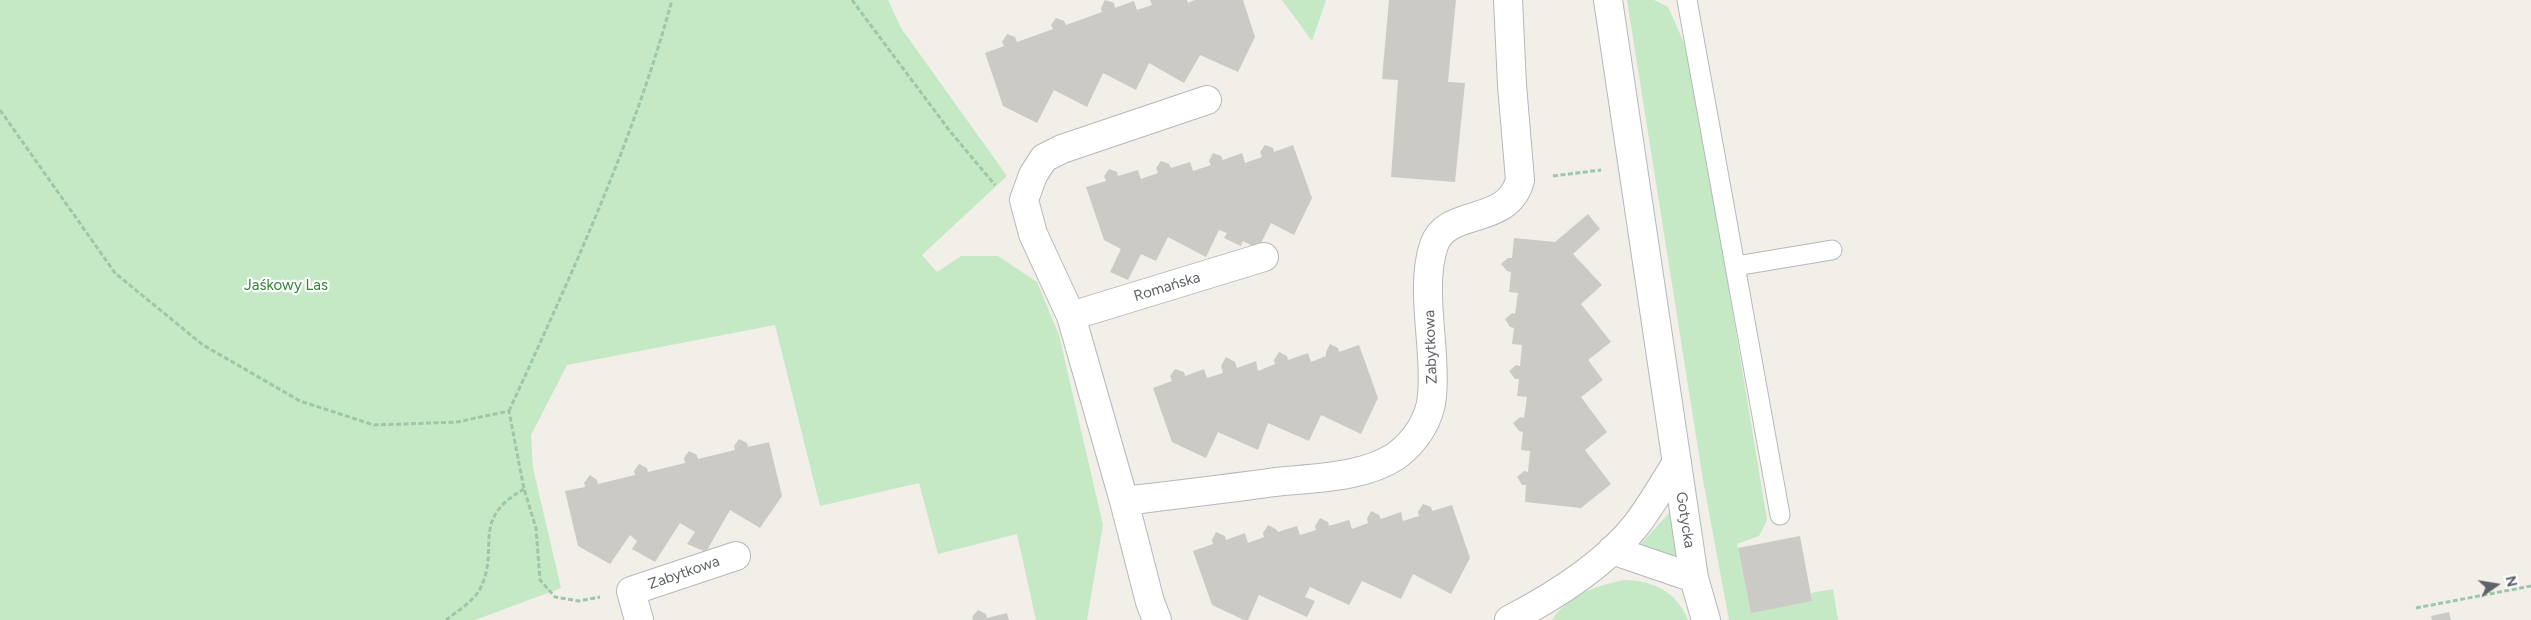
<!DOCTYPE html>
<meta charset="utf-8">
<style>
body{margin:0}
#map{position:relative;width:2531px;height:620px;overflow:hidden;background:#f1efe8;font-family:Figtree,sans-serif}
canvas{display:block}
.north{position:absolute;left:2471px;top:560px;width:50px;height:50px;-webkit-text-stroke:4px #fff;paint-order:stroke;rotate:77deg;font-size:14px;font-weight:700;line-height:20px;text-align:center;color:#5f6368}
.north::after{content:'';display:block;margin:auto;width:18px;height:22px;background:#5f6368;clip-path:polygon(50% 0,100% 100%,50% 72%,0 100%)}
</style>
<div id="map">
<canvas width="2531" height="620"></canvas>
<div class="north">N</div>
</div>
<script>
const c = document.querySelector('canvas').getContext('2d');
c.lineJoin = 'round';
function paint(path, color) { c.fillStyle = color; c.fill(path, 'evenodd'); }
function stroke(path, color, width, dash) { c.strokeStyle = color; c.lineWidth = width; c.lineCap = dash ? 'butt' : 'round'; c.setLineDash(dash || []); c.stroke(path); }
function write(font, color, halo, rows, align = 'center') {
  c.font = font + ' Figtree,sans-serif'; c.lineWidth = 4.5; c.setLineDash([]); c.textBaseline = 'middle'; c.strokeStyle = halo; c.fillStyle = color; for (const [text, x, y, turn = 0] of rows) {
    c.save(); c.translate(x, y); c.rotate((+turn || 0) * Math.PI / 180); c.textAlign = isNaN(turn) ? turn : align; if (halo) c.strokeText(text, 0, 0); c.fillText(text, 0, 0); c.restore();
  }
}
const green = new Path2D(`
 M0,0H888L901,28L1007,176L922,255L937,272L961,256H998L1037,282L1059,335L1103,525L1087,620H1036L1017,534L938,554L919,483L820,506L775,325L567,365L531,435L533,468L561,588L475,620H0Z
 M1282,0H1326L1312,41Z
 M1627,0H1654L1668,7L1684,43L1697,97L1767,520L1759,536L1737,544L1751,612L1812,601L1811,593L1833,589L1838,620H1729L1703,480Z
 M1670,512L1677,558L1639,546Z
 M1624,580C1654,581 1676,591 1688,620H1552C1569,594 1596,586 1624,580Z`);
const building = new Path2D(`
 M1105,0L1114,3L1115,8L1134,1L1137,10L1152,5L1150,0H1187L1188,3L1195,0H1243L1255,37L1238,72L1200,55L1184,83L1149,63L1136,90L1103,73L1087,107L1054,90L1037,123L1003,106L985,53L1004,46L1002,42L1007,34L1015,37L1017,42L1053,29L1051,25L1056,18L1064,21L1066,25L1102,12L1101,8Z
 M1389,0H1456L1448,82L1465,83L1455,182L1391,177L1398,80L1382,79Z
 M1265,145L1273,148L1274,152L1293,145L1312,198L1294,235L1271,223L1258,249L1243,241L1241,246L1224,238L1227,233L1219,230L1206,257L1168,237L1156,261L1141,254L1128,280L1110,272L1121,249L1104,240L1086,187L1106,181L1104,176L1109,169L1117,172L1118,176L1138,170L1141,179L1158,173L1156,168L1161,161L1169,164L1171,168L1190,162L1193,171L1211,165L1209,161L1213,153L1221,156L1223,160L1242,153L1245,163L1262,157L1260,152Z
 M1588,214L1600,229L1573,254L1602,285L1581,304L1611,342L1588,360L1603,380L1581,397L1607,432L1585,450L1611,484L1581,508L1525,502L1526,485H1522L1517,477L1524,471L1528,472L1530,451L1521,450L1523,432L1519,431L1513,423L1520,417L1524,418L1527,397L1517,396L1519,379H1515L1509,371L1516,365L1520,366L1522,345L1512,344L1514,328L1510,327L1505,319L1512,313L1515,314L1518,293L1509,292L1511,272L1507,271L1501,264L1508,258H1512L1514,238L1555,242Z
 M1330,344L1338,348L1339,352L1359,345L1378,398L1361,434L1321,415L1309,441L1268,423L1258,450L1218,432L1206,458L1172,442L1153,388L1172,381L1170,376L1175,369L1184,372L1185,376L1204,369L1207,378L1223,373L1221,366L1226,357L1235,362L1237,368L1256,361L1258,371L1275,364L1274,360L1279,352L1287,356L1288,360L1308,353L1311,362L1326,356V352Z
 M739,439L747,443L748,447L769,442L782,496L760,528L730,510L706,552L687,544L695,532L680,523L655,562L632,549L637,541L630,535L610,564L578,546L565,491L585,487L584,483L590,475L597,480L598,484L635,475L634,471L639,464L647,468L648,472L685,463L684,458L689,451L697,455L698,459L735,450L734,446Z
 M1423,504L1431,507L1432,511L1452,505L1470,558L1451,594L1413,574L1401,599L1362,581L1349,605L1310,587L1305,597L1315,601L1307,617L1259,595L1248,620H1244L1212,605L1193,551L1213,544L1212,540L1216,532L1225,536L1226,540L1245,533L1248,543L1264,537L1263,533L1268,525L1276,529L1278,532L1297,526L1300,535L1316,530L1315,526L1320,518L1328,522L1329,526L1349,520L1352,529L1368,523L1367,519L1371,511L1379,515L1381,519L1401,512L1403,521L1419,516L1418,512Z
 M1800,536L1812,601L1751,613L1738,548Z
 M978,610L986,614L987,618L1007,613L1009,620H973L972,617Z
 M2449,612L2451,620H2432L2431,616Z`);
const path = new Path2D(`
 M852,0L949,130L995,185
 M0,110L115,273L203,345L300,401L374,425L457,422L509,411L524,489L536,528L540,580L555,597L579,601L600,597
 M1553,176L1601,170
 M509,411C570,277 633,143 672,0
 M2416,608L2531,586
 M446,620C456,612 474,601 480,589C501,547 469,520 524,489`);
const lane = new Path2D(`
 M1687,0L1780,515
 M1736,266L1832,250`);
const street = new Path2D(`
 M1608,0L1694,578L1706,620
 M1071,316L1264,257
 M1124,501C1174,495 1225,489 1275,482C1313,478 1363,478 1396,456C1415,442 1430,420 1432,396C1437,350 1419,289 1434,245C1447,207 1508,227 1520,180L1512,85L1508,0
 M1612,550L1694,578
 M639,620L631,591L736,556
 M1157,620L1150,602L1124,501L1071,316L1033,234L1024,200L1033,175L1044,158L1062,149L1207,100
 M1509,620C1555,596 1605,565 1637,524C1652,504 1664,483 1677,462`);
const parkNames = [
 ["Jaśkowy Las",286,286]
];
const streetNames = [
 ["Romańska",1167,287,-17],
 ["Zabytkowa",1431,347,-92],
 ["Gotycka",1685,520,81],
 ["Zabytkowa",684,573,-19]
];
paint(green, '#c5e8c5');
paint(building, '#cccac5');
stroke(lane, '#b5b8bc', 21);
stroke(street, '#b5b8bc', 30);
stroke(path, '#9cc7a9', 3, [5, 2.5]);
stroke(lane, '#fff', 19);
stroke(street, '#fff', 28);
write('15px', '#348238', '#fff', parkNames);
write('15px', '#5f6368', '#fff', streetNames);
</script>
